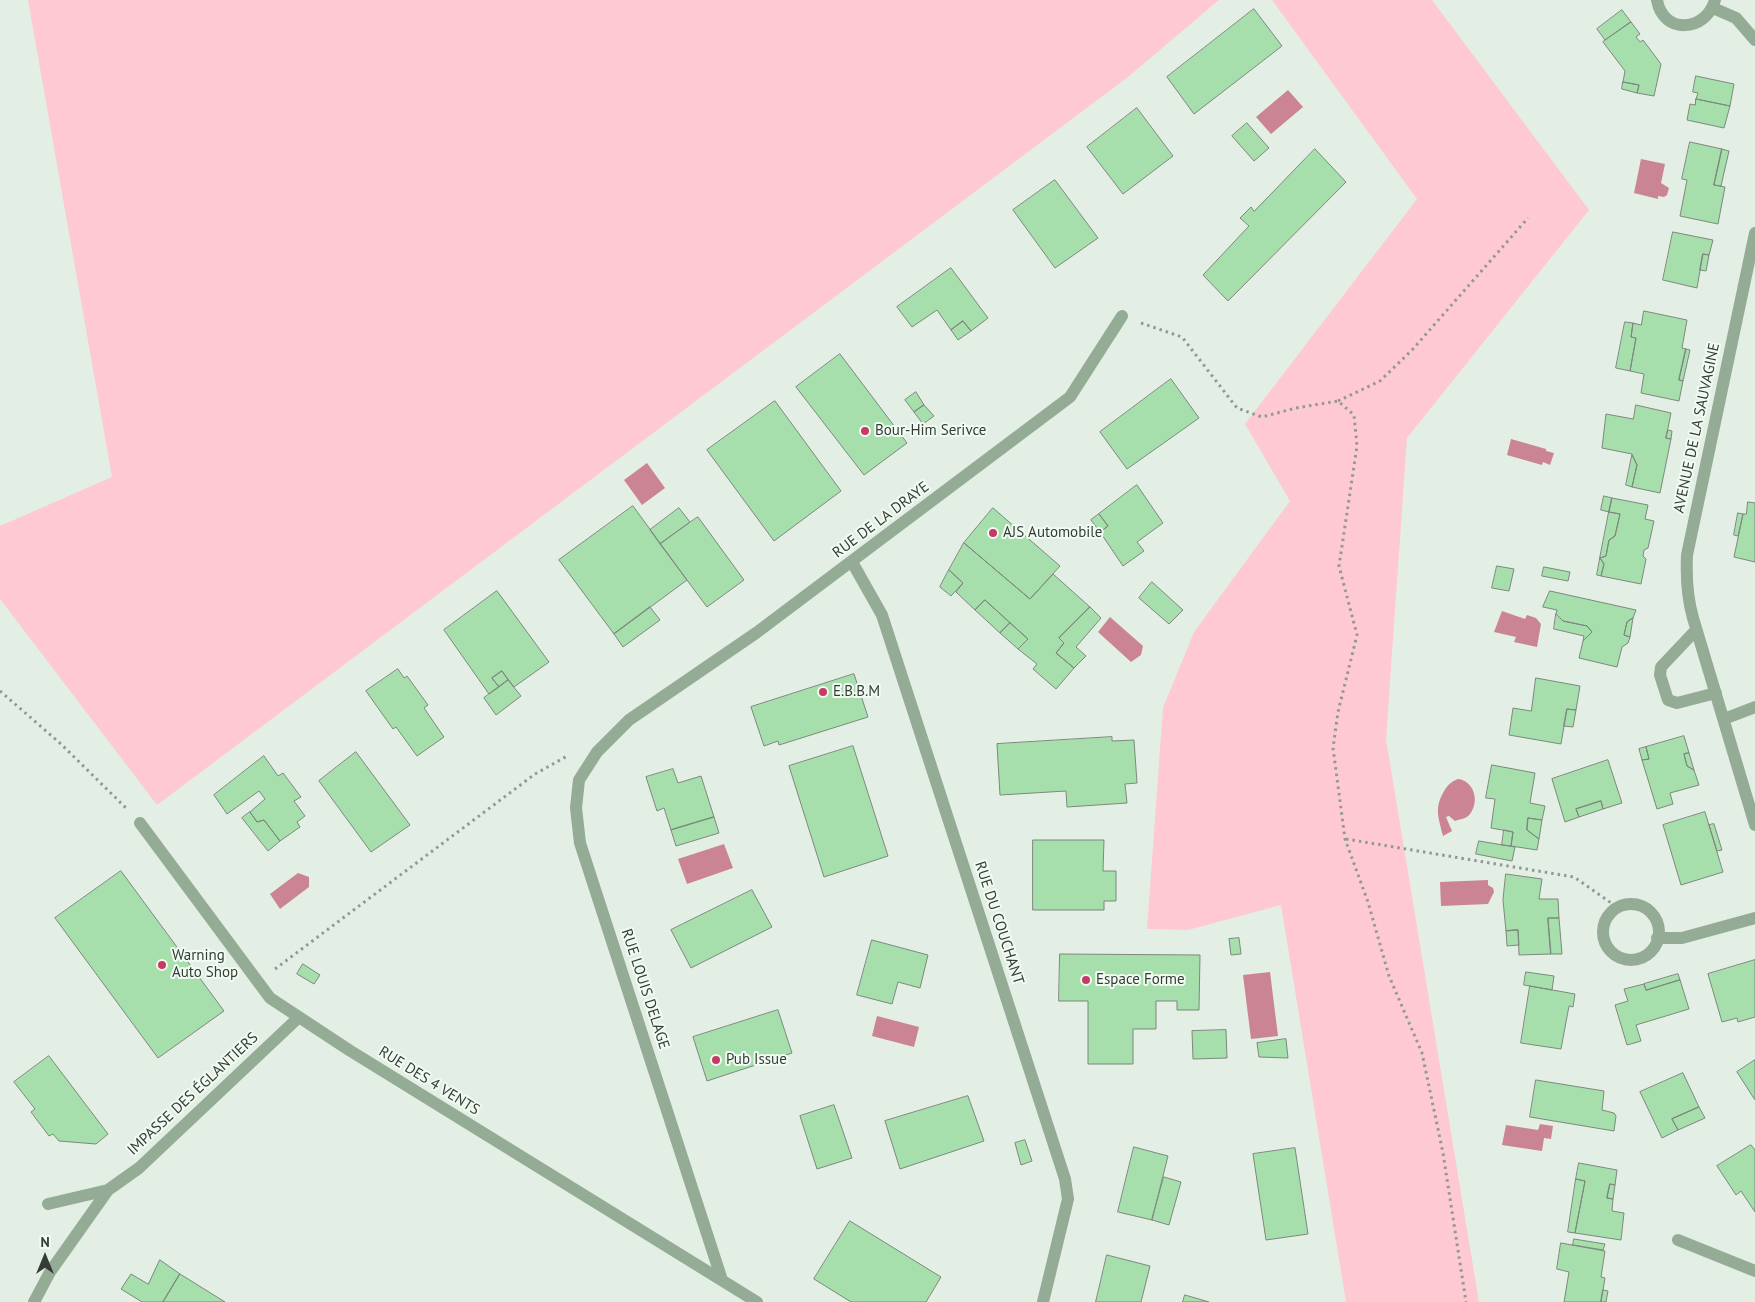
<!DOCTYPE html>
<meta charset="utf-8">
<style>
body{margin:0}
#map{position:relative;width:1755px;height:1302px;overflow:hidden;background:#e3efe4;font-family:"PT Sans",sans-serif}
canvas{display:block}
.north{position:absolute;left:20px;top:1232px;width:50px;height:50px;-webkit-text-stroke:4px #f0fcf1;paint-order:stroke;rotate:0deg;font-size:14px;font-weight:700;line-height:20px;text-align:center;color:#373b37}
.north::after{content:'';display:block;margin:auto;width:18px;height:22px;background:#373b37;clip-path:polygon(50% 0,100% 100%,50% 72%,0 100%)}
</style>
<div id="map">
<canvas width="1755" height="1302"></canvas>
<div class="north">N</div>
</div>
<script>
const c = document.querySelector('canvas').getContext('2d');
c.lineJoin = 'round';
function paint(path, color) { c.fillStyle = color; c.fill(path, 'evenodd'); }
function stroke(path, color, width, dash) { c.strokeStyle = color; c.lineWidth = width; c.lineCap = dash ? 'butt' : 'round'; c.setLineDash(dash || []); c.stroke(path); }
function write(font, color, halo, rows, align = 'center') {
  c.font = font + ' "PT Sans",sans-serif'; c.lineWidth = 4; c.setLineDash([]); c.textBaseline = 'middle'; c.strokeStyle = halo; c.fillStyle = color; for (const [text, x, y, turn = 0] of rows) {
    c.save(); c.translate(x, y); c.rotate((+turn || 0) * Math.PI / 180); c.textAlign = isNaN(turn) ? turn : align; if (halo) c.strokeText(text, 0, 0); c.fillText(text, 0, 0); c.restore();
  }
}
const green = new Path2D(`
 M28,0H1219L1128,77L157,805L0,599V526L112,477Z
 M1272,0H1432L1589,210L1407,438L1386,739L1479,1302H1346L1281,905L1188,930L1147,929L1163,708L1194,632L1290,501L1245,424L1417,199Z`);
const water = new Path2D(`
 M1288,90L1303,107L1271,134L1256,117Z
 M1641,159L1665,164L1661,183L1669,188L1667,195L1664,197L1658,196V199L1634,193Z
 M1511,439L1546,449V451L1554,453L1550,465L1543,462L1542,465L1507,455Z
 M647,463L665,488L642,505L624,480Z
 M1502,611L1525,619L1527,615L1536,618L1541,624L1537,647L1514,642L1516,637L1494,632Z
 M1110,617L1143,646L1141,655L1131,662L1098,632Z
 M1458,779C1474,781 1480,801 1470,814C1466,819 1460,819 1455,821L1449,816L1446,817L1452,831L1443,836C1439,819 1434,809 1443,793C1447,786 1450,782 1458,779Z
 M724,844L733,868L687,884L678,859Z
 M298,873L309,877V887L280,909L270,894Z
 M1488,880V885L1493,888L1494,892L1488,904L1441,906L1440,882Z
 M1270,972L1278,1036L1251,1039L1243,975Z
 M877,1016L919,1027L914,1047L872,1036Z
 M1540,1124L1553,1126L1551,1139L1544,1138L1542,1151L1502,1145L1506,1125L1538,1130Z`);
const building = new Path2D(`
 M1254,9L1282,46L1194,114L1167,77Z
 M1622,10L1631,22L1605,40L1597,29Z
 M1631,22L1640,34L1636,37L1640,42L1643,40L1661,64L1654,96L1637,93L1639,85L1623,82L1625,71L1603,42Z
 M1696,76L1734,84L1730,106L1696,99L1698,93L1693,92Z
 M1623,82L1639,85L1637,93L1622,89Z
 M1696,99L1730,106L1724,128L1687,120L1690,104L1695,105Z
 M1137,108L1173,156L1123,194L1087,147Z
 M1247,123L1269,148L1254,161L1232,136Z
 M1690,142L1722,149L1714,185L1725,187L1718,224L1680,216L1687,180L1682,179Z
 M1315,149L1346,182L1228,301L1203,275L1249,226L1240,218L1251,207L1254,211Z
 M1722,149L1729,151L1721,186L1714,185Z
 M1055,180L1098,238L1055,268L1013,210Z
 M1673,232L1713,240L1709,255L1703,254L1697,288L1663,280Z
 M1703,254L1709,255L1706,271L1700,270Z
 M951,268L988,318L971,331L963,321L951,330L937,310L912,327L897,307Z
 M1644,311L1687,320L1682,348L1686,349L1679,380L1683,381L1679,401L1641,393L1644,374L1630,371L1636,338L1631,337L1633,323L1641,325Z
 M963,321L971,331L958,340L951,330Z
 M1625,322L1633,323L1631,337L1636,338L1630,371L1616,368Z
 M1686,349L1690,350L1683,381L1679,380Z
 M840,354L907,443L864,475L796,387Z
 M1171,379L1199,418L1127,469L1100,432Z
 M916,392L924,405L914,412L905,400Z
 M775,401L841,491L774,541L707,450Z
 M924,405L934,416L923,424L914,412Z
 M1636,405L1671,413L1666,438L1671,439L1660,493L1632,487L1637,465L1632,454L1602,448L1606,414L1633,419Z
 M1668,430L1672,431L1671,439L1666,438Z
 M1632,455L1637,465L1632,487L1626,485Z
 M1137,485L1163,523L1137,542L1144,551L1123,566L1100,532L1108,526L1099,514Z
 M1604,496L1612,498L1609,512L1601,510Z
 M1612,498L1648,505L1645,519L1654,521L1648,548L1644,550L1643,556L1646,559L1641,584L1601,576L1604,564L1600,558L1606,556L1609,540L1615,536L1620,514L1609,512Z
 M1748,502L1755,503V562L1734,557L1743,514H1746Z
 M633,506L687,580L614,634L559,560Z
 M679,508L690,522L660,544L650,530Z
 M993,508L1060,566L1030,599L964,543Z
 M1609,512L1620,514L1615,536L1609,540L1606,556L1600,558Z
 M1738,513L1743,514L1738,536L1734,535Z
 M1099,514L1108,526L1100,532L1091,520Z
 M698,517L744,580L707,607L660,544Z
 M964,543L1030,599L1053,574L1090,607L1059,638L1064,643L1056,653L1074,668L1056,689L1033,669L1037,664L1018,649L1028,639L985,600L975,610L956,592L963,583L949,570Z
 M1600,558L1604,564L1601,576L1597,575Z
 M1497,566L1514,569L1509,591L1492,588Z
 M1544,567L1570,572L1568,581L1542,576Z
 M949,570L963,583L951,596L940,587Z
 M1152,582L1183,610L1169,624L1139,598Z
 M497,591L549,662L514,687L502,671L492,678L499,687L489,694L444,630Z
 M1550,591L1636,610L1633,618L1627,622L1624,635L1630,637L1628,643L1622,647L1617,667L1579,658L1583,641L1592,632L1587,626L1563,621L1556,614L1557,610L1543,607Z
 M985,600L1010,623L1000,633L975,610Z
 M650,607L660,620L623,647L614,634Z
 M1090,607L1101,618L1076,647L1086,656L1074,668L1056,653L1064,643L1059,638Z
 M1556,614L1563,621L1587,626L1592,632L1583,641L1584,636L1554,629Z
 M1633,618L1630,637L1624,635L1627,622Z
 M1010,623L1028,639L1018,649L1000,633Z
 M398,669L404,678L407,676L428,705L424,708L444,737L417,756L396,727L393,729L366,691Z
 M502,671L508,680L499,687L492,678Z
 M854,674L868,717L779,745L778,741L764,746L751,707Z
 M1536,678L1580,686L1576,710L1567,709L1561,744L1509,735L1513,708L1531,711Z
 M508,680L521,696L496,715L484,698Z
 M1567,709L1576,710L1573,727L1564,726Z
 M1684,736L1689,753L1684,754L1687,766L1694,770L1699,785L1670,793L1673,804L1657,809L1642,760L1649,759L1646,747Z
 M1112,737V741L1134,740L1137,783L1125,784L1127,803L1067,807L1066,791L1000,795L997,744Z
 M853,746L888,856L824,877L789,766Z
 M1646,747L1649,759L1642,760L1639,749Z
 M356,752L410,825L371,852L319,781Z
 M1689,753L1694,770L1687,766L1684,754Z
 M264,756L278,776L283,773L301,797L294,801L305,816L297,822L300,827L280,841L264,820L257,822L250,812L265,799L259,791L227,814L214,795Z
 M1608,760L1622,803L1603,809L1601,801L1576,809L1579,817L1565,822L1552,779Z
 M1492,765L1535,773L1530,803L1545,806L1542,820L1528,818L1527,830L1539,839L1537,850L1511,846L1513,832L1491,828L1495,799L1486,798Z
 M673,769L678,783L701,776L714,817L671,830L664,808L657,811L646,777Z
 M1601,801L1603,809L1579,817L1576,809Z
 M250,812L257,822L264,820L280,841L268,851L242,818Z
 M1705,812L1723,872L1681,885L1663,825Z
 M714,817L719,833L676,846L671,830Z
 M1528,818L1542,820L1539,839L1527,830Z
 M1714,824L1722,850L1717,851L1709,825Z
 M1504,830L1513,832L1511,846L1502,845Z
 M1033,840H1104L1103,871H1116V901H1104V910H1033Z
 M1479,841L1515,847L1512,861L1476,854Z
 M121,871L224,1011L158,1058L55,918Z
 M1506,874L1542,879L1539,899H1558L1559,918H1548L1551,954L1519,955L1518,930L1506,931L1503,900Z
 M752,890L772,927L691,968L671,930Z
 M1548,918H1559L1562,954H1551Z
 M1518,930L1519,945L1507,946L1506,931Z
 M1239,938L1241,954L1231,955L1229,939Z
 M872,940L928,955L920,988L898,982L892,1004L857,995Z
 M1060,954L1200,955L1199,1010H1177V1001H1156V1029H1133V1064H1088V1001H1059Z
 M1755,960V1017L1738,1022L1737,1018L1722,1022L1708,974Z
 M303,964L320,975L314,984L297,974Z
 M1526,972L1554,976L1552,990L1524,985Z
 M1678,974L1680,980L1646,990L1644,984Z
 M1680,980L1689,1009L1636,1025L1641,1041L1627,1045L1615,1005L1628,1001L1624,989L1644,984L1646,990Z
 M1530,986L1575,994L1573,1007L1569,1006L1561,1049L1521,1043Z
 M778,1010L792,1053L707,1081L693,1037Z
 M1226,1030L1227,1058L1193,1059L1192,1031Z
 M1286,1039L1288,1058L1259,1057L1257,1043Z
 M49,1056L108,1134L96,1144L59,1141L53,1134L49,1136L31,1112L35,1109L14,1082Z
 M1755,1060V1100L1737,1072Z
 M1683,1073L1699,1107L1672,1119L1678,1130L1662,1138L1640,1092Z
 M1536,1080L1604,1091L1602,1110L1614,1113L1616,1116L1614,1131L1530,1117Z
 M968,1096L984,1141L900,1169L885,1121Z
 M834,1105L852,1158L817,1169L800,1116Z
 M1699,1107L1705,1118L1678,1130L1672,1119Z
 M1025,1140L1032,1161L1021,1165L1015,1143Z
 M1751,1145L1755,1150V1212L1741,1191L1736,1195L1717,1166Z
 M1134,1147L1168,1156L1152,1220L1118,1212Z
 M1295,1148L1308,1234L1266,1240L1253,1154Z
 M1579,1163L1617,1170L1615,1185L1610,1184L1607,1198L1613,1199L1612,1211L1624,1213L1621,1240L1575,1233L1585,1181L1576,1179Z
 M1164,1177L1181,1182L1169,1225L1152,1220Z
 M1576,1179L1585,1181L1575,1233L1568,1232Z
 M1610,1184L1615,1185L1613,1199L1607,1198Z
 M850,1221L941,1277L926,1302H851L814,1279Z
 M1574,1239L1605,1244L1603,1250L1573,1245Z
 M1561,1243L1605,1251L1601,1277L1605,1278L1601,1302H1564L1569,1272L1557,1269Z
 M1107,1255L1150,1266L1141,1302H1096Z
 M160,1260L180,1274L163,1302H142L121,1289L131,1274L148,1284Z
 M180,1274L225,1302H163Z
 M1603,1290L1608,1291L1606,1302H1601Z
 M1185,1295L1209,1302H1183Z`);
const path = new Path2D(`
 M1141,323L1182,337L1237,408L1262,417L1296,408L1338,401L1354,415L1357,446L1339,566L1357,635L1338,712L1333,748L1345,839L1368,902L1389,976L1422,1053L1443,1153L1466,1302
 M1338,401L1380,381L1412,350L1528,218
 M0,691L61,744L126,808
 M1346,839L1574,877L1617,907
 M275,969L535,774L569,755`);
const minor = new Path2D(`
 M1657,0C1663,35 1706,32 1715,0
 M1713,8L1736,18L1755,40
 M1755,233L1687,555C1686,577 1687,597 1693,618L1755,825
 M852,562L882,615L1065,1179L1068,1199L1043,1302
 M1696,630L1661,667L1660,675L1668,700L1677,703L1716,693
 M1724,719L1755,707
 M140,823L270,998L349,1050L757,1302
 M1603 932a28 28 0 1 1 56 0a28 28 0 1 1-56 0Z
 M1657,938H1682L1755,918
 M48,1204L108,1190L139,1168L298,1018
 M1678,1240L1755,1271
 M722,1280L580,843L576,808L579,780L597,752L629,720L756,633L1070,397L1122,316
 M34,1302L50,1272L108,1190`);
const markers = [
 [865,431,5,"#c83a66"],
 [993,533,5,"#c83a66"],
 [823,692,5,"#c83a66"],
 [162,965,5,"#c83a66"],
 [1086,980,5,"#c83a66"],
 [716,1060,5,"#c83a66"]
];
const streetNames = [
 ["AVENUE DE LA SAUVAGINE",1697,428,-78],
 ["RUE DE LA DRAYE",881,520,-37],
 ["RUE DU COUCHANT",999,923,72],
 ["RUE LOUIS DELAGE",645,989,72],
 ["RUE DES 4 VENTS",429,1081,32],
 ["IMPASSE DES ÉGLANTIERS",193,1094,-43]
];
const poiNames = [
 ["Bour-Him Serivce",875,431],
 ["AJS Automobile",1003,533],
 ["E.B.B.M",833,692],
 ["Warning",172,956],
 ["Auto Shop",172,973],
 ["Espace Forme",1096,980],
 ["Pub Issue",726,1060]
];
paint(green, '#fec9d2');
paint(water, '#cb8493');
paint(building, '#a6deac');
stroke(building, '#7d887e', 1);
stroke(path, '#919a92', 3, [2.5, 4]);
stroke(minor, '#94ab96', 12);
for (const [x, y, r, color] of markers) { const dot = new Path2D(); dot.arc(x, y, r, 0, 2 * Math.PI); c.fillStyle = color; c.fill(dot); stroke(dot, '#f0fcf1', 2); }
write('15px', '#373b37', '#f0fcf1', streetNames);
write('15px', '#373b37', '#f0fcf1', poiNames, 'left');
</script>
